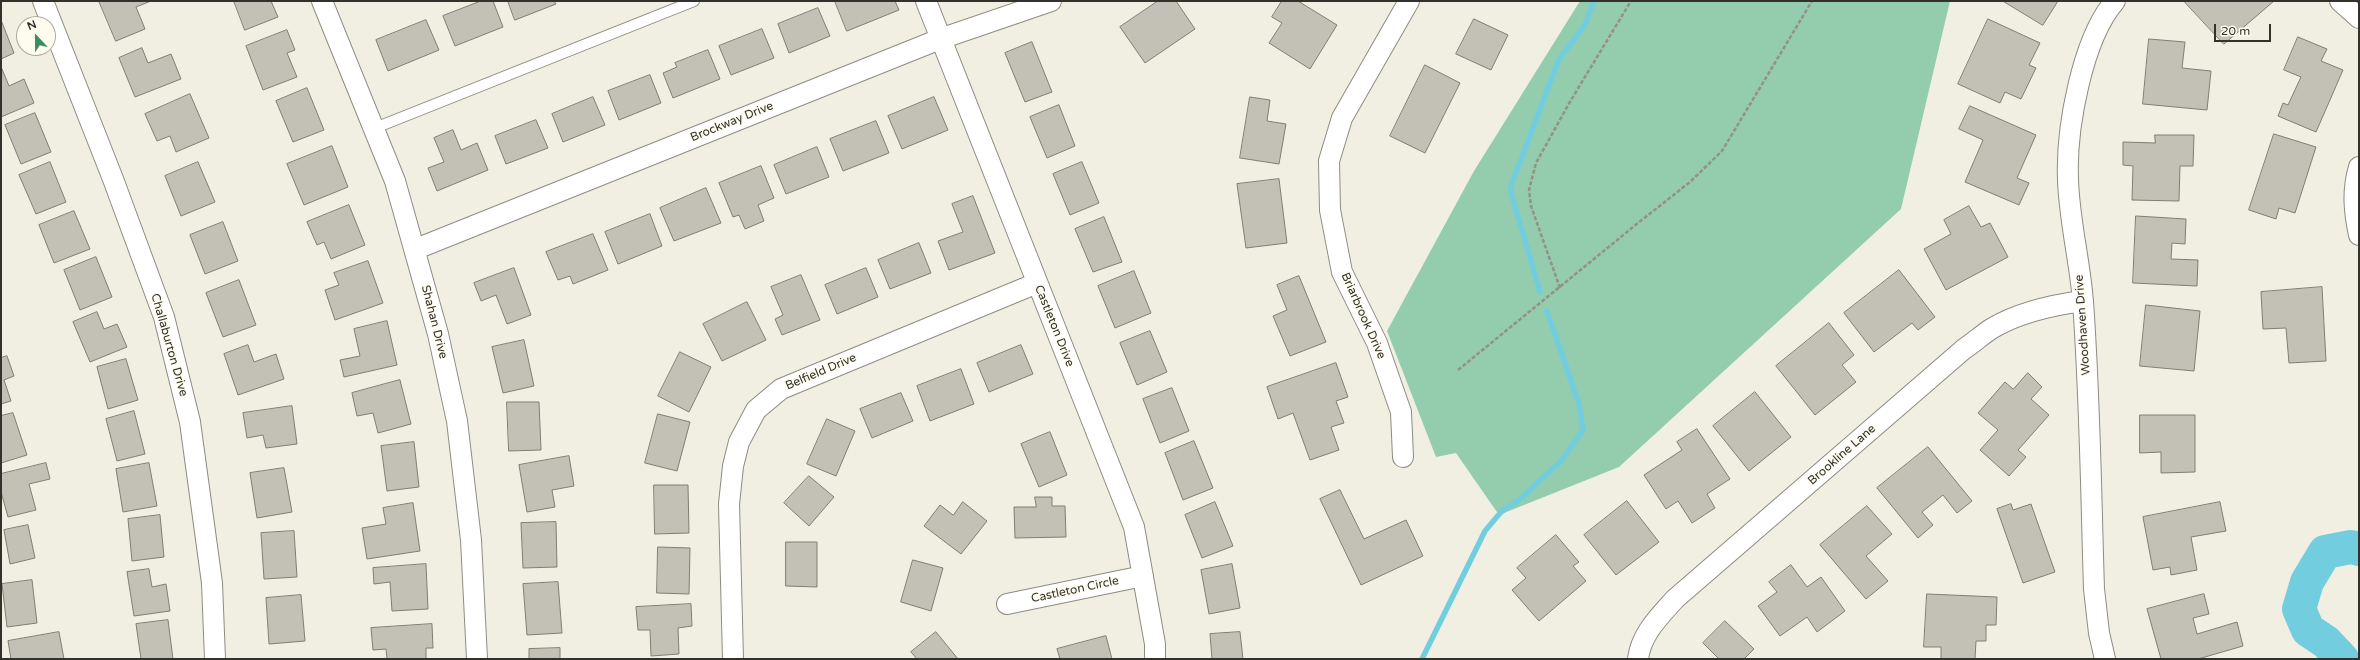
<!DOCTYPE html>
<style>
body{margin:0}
#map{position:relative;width:2360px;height:660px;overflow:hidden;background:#f1efe2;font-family:"Varela Round",sans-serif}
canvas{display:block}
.frame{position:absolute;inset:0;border:2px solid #32312c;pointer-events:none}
.north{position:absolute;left:16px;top:16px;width:40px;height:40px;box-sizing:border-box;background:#fffcef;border:1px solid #adaba1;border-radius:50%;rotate:338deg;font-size:11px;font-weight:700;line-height:16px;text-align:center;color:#32312c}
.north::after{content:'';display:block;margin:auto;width:14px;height:18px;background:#388e62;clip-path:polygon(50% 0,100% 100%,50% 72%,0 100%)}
.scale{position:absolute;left:2214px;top:24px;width:57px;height:18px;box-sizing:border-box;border:2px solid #32312c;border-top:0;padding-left:5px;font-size:12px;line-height:14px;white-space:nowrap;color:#32312c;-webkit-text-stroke:3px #fffcef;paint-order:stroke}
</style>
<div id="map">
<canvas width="2360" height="660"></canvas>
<div class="frame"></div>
<div class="north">N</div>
<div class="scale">20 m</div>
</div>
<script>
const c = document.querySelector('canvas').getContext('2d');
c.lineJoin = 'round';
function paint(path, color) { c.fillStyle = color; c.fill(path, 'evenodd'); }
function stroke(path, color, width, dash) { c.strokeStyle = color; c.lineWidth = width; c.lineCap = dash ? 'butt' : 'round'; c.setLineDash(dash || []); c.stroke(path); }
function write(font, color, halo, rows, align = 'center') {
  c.font = font + ' "Varela Round",sans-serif'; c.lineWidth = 3; c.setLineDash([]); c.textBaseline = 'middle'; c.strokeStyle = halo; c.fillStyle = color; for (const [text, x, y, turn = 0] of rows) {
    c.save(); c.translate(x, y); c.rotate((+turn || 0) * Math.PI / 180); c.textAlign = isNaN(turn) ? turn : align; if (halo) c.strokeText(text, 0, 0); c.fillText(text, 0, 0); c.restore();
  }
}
const green = new Path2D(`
 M1580,1H1950L1901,209L1619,467L1499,515L1456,453L1436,457L1387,331L1474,171Z`);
const stream = new Path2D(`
 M1540,292L1511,192V186L1559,59L1585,25L1594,1
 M1422,659L1485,531L1501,512L1520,499L1561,461L1583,430L1579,404L1547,311`);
const river = new Path2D(`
 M2342,659L2326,642L2308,630L2299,609L2307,582L2325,552L2351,547L2359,549`);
const building = new Path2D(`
 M99,1H151L136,7L145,29L116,41Z
 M234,1H271L278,17L245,30Z
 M481,1H493L503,27L455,46L443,16Z
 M508,1H554L556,4L515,20Z
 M835,1H895L899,10L847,31Z
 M1158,1H1176L1195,29L1145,63L1120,27Z
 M1282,1H1298L1337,25L1310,69L1269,43L1282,23L1272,17Z
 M2003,1H2058L2043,25Z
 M2184,1H2274L2224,44Z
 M818,8L830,36L789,53L778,24Z
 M1474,19L1508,35L1491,70L1456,54Z
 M1988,19L2040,43L2029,65L2036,68L2021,99L2005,92L2000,103L1958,84Z
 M1,20L14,53L1,59Z
 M426,20L439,50L388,71L376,40Z
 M762,29L774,58L731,75L719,46Z
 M287,30L295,50L287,53L297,77L263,90L246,46Z
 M2298,37L2327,49L2321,61L2343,70L2316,132L2278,116L2283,103L2288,105L2301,77L2284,70Z
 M2149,39L2185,42L2182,68L2211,71L2207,110L2143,104Z
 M1032,42L1052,92L1025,102L1005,53Z
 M142,48L148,63L171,54L181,79L135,97L119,58Z
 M708,50L720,79L673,98L663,73L677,67L675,63Z
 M1425,65L1460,83L1425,153L1390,136Z
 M2,69L9,86L24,79L34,103L1,117Z
 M650,75L661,103L619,120L608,91Z
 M307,88L324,130L293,142L276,101Z
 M190,94L209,138L176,152L170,136L157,141L145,114Z
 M593,97L605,125L563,142L552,114Z
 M934,97L948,130L902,149L888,116Z
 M1250,97L1270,100L1267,121L1286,124L1279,164L1240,158Z
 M1059,105L1075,146L1047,158L1030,117Z
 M1970,106L2036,135L2017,178L2029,183L2019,205L1965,182L1983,140L1959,129Z
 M35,113L51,152L21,164L5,125Z
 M536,120L548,148L506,164L495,136Z
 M876,121L889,153L843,171L830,139Z
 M453,130L461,150L477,143L488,170L437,191L428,168L444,162L434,138Z
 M2274,134L2316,147L2295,213L2279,208L2276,219L2249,210Z
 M2155,135H2194L2193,166H2180L2179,201L2132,200L2133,166L2123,165V142L2155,143Z
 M332,146L348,187L304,205L287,164Z
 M817,147L829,177L786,194L774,165Z
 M50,162L66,202L36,214L19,175Z
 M198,162L215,202L181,216L165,176Z
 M1082,162L1099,203L1070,215L1053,174Z
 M761,166L774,198L758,205L764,221L745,229L739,215L733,217L719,183Z
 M1279,179L1287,243L1246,248L1237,184Z
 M706,188L721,223L674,241L660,208Z
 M973,196L995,253L949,270L938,241L963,232L952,204Z
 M349,205L365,245L331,259L324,242L317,245L307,222Z
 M1969,206L1981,227L1990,223L2008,257L1946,290L1924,249L1951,234L1944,220Z
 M74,211L90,249L54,263L39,225Z
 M650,214L662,246L618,264L605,232Z
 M2136,216L2186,219L2185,244L2172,243L2171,259L2198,260L2197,286L2133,283Z
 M1104,217L1122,262L1093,272L1075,229Z
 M223,222L238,261L205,274L190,235Z
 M593,234L608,270L573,284L570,276L558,280L546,252Z
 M919,243L931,273L890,289L878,260Z
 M96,257L112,297L80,310L64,270Z
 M368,261L383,303L335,320L325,290L339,285L334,273Z
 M514,268L531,315L507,324L496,295L481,301L474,283Z
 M866,268L878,297L837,314L825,285Z
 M1899,270L1935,317L1918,330L1912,323L1874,352L1844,313Z
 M1134,271L1151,313L1115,328L1098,286Z
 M801,275L820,320L782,335L775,319L783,315L771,287Z
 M1299,276L1326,342L1290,356L1273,316L1287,310L1277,285Z
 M239,280L256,325L223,337L206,293Z
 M2322,287L2326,361L2289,363L2286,328L2263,329L2261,292Z
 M747,302L766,340L722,361L703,324Z
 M2146,305L2200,311L2194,371L2140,366Z
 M97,312L104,329L117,324L127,347L90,362L73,322Z
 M387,321L397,365L344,377L340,360L360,356L354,329Z
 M1829,323L1854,355L1842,365L1856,382L1815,415L1776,366Z
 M1150,331L1167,372L1137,385L1120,343Z
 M524,340L534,386L503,393L492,347Z
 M248,345L254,362L276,354L284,379L238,395L224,354Z
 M1021,345L1033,374L989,392L977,363Z
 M680,352L711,367L689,412L658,396Z
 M7,356L14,376L4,380L11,401L1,404V358Z
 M126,359L138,400L108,409L97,367Z
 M1336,363L1348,397L1336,401L1344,423L1331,427L1339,450L1310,460L1293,413L1278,419L1267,387Z
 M961,369L974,404L930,421L917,386Z
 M2028,373L2042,387L2031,399L2049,415L2018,450L2026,457L2009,476L1980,450L1998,430L1978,413L2005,382L2013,389Z
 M400,380L411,424L378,433L373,413L357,416L352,393Z
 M1172,388L1189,431L1160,443L1143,399Z
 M1755,392L1791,437L1749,471L1713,426Z
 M901,393L913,421L872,438L860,409Z
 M507,402H539L541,450L509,451Z
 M292,406L297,444L266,448L263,435L247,438L243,413Z
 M134,411L145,454L117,461L106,419Z
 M13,413L27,455L1,463V416Z
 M658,414L690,422L677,471L645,463Z
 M2140,415H2195V472L2161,473V452L2140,453Z
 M827,419L855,431L836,476L807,464Z
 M1697,429L1730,479L1707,494L1715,508L1692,523L1678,501L1666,509L1644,475L1682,450L1677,442Z
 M1050,432L1067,475L1039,487L1021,444Z
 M1194,441L1213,488L1183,500L1165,453Z
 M414,442L419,487L387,491L381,446Z
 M1928,447L1972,501L1957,513L1943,495L1922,512L1933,525L1918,538L1877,488Z
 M569,456L574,486L552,490L555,507L527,512L519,465Z
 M46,463L50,479L29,484L36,510L8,517L1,492V474Z
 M149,463L157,506L123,512L116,469Z
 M284,468L292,512L257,518L250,473Z
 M809,476L834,497L809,526L784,503Z
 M654,485H688L689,533L655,534Z
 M1340,490L1364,539L1406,520L1423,556L1361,585L1320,499Z
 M1035,497H1052V506H1065L1066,537L1015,538L1014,507H1036Z
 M1627,501L1659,542L1616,575L1584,535Z
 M963,502L987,521L961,554L924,526L940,505L953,515Z
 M1215,502L1233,546L1202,558L1185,515Z
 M2220,502L2226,531L2191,537L2197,570L2171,575L2170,567L2153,570L2143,517Z
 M413,503L420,551L367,559L362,528L386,524L383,508Z
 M2011,504L2013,510L2031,504L2055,572L2023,583L1997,509Z
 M1867,506L1892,534L1866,556L1888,581L1866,599L1820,545Z
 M160,515L164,557L132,561L128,519Z
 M556,522L557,567L523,568L521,523Z
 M28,525L35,558L10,564L4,530Z
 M294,531L297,577L264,579L261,533Z
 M1556,535L1579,562L1573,566L1586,581L1539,621L1512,590L1526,578L1517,568Z
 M786,542H817V587L786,586Z
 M658,547L690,548L689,594L657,593Z
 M913,560L943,568L931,611L901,602Z
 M426,564L428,609L392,611L390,582L374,584L373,568Z
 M1232,564L1240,608L1209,614L1201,570Z
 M1791,565L1807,587L1821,577L1845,611L1817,632L1807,617L1780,636L1758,606L1777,592L1769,582Z
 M149,569L152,587L166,584L170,611L134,616L127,572Z
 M32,580L37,623L7,627L2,584Z
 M558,582L562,633L527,635L523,584Z
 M1927,594L1997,597L1996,625H1986V641H1976L1975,659H1941V647H1924Z
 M2204,594L2209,614L2193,618L2197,634L2237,622L2243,646L2198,659H2161L2147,609Z
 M301,595L305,641L269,644L266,598Z
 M691,604L692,626L678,628L679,654L651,656L650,630H638L636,607Z
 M168,620L173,659H141L136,624Z
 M1725,621L1754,649L1745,658L1747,659H1719L1703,643Z
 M432,624L433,648H426V659H387L386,649L373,650L371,628Z
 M59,632L64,659H11L8,641Z
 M936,632L958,659H917L911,652Z
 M1240,632L1243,659H1212L1210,634Z
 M1106,636L1112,659H1060L1057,649Z
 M560,648V659H529V649Z`);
const path = new Path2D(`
 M1560,288L1531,206L1529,190L1536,163L1571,100L1631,1
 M1458,370L1638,223L1690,182L1722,151L1812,1`);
const lane = new Path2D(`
 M375,128L694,1`);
const street = new Path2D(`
 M43,1L113,179L164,317L190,422L212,583L215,659
 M322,1L395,181L438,334L457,421L471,540L477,659
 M926,1L1134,527L1155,644V659
 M2340,1L2359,18
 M2359,167C2352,191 2354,211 2359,235
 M416,249L940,39L1051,1
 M1403,457L1401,412L1377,343L1342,272L1330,210L1329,161L1342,118L1409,1
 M1007,604L1143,576
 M733,659L729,504L733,466L739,442L756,410L781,389L1037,283
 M1638,659C1641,634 1659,617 1675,599L1964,349C1973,343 1982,335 1991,329C2019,312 2052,305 2083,301
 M2105,659L2099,633L2094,589C2091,494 2090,397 2083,302C2080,261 2069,220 2068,179C2066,129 2082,39 2115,1`);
const streetNames = [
 ["Brockway Drive",732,122,-22],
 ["Briarbrook Drive",1363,316,66],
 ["Shahan Drive",434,322,76],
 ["Woodhaven Drive",2083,325,-94],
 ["Castleton Drive",1054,326,68],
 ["Challaburton Drive",169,345,74],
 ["Belfield Drive",821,372,-23],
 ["Brookline Lane",1842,455,-41],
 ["Castleton Circle",1075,590,-12]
];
paint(green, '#93cdae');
stroke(stream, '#72cedf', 5.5);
stroke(river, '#72cedf', 34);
paint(building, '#c3c1b5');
stroke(building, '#807d72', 1);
stroke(lane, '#8e8c81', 12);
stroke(street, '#8e8c81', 22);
stroke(path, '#939188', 2.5, [4, 2]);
stroke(lane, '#fff', 10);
stroke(street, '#fff', 20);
write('12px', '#32312c', '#fffcef', streetNames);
</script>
